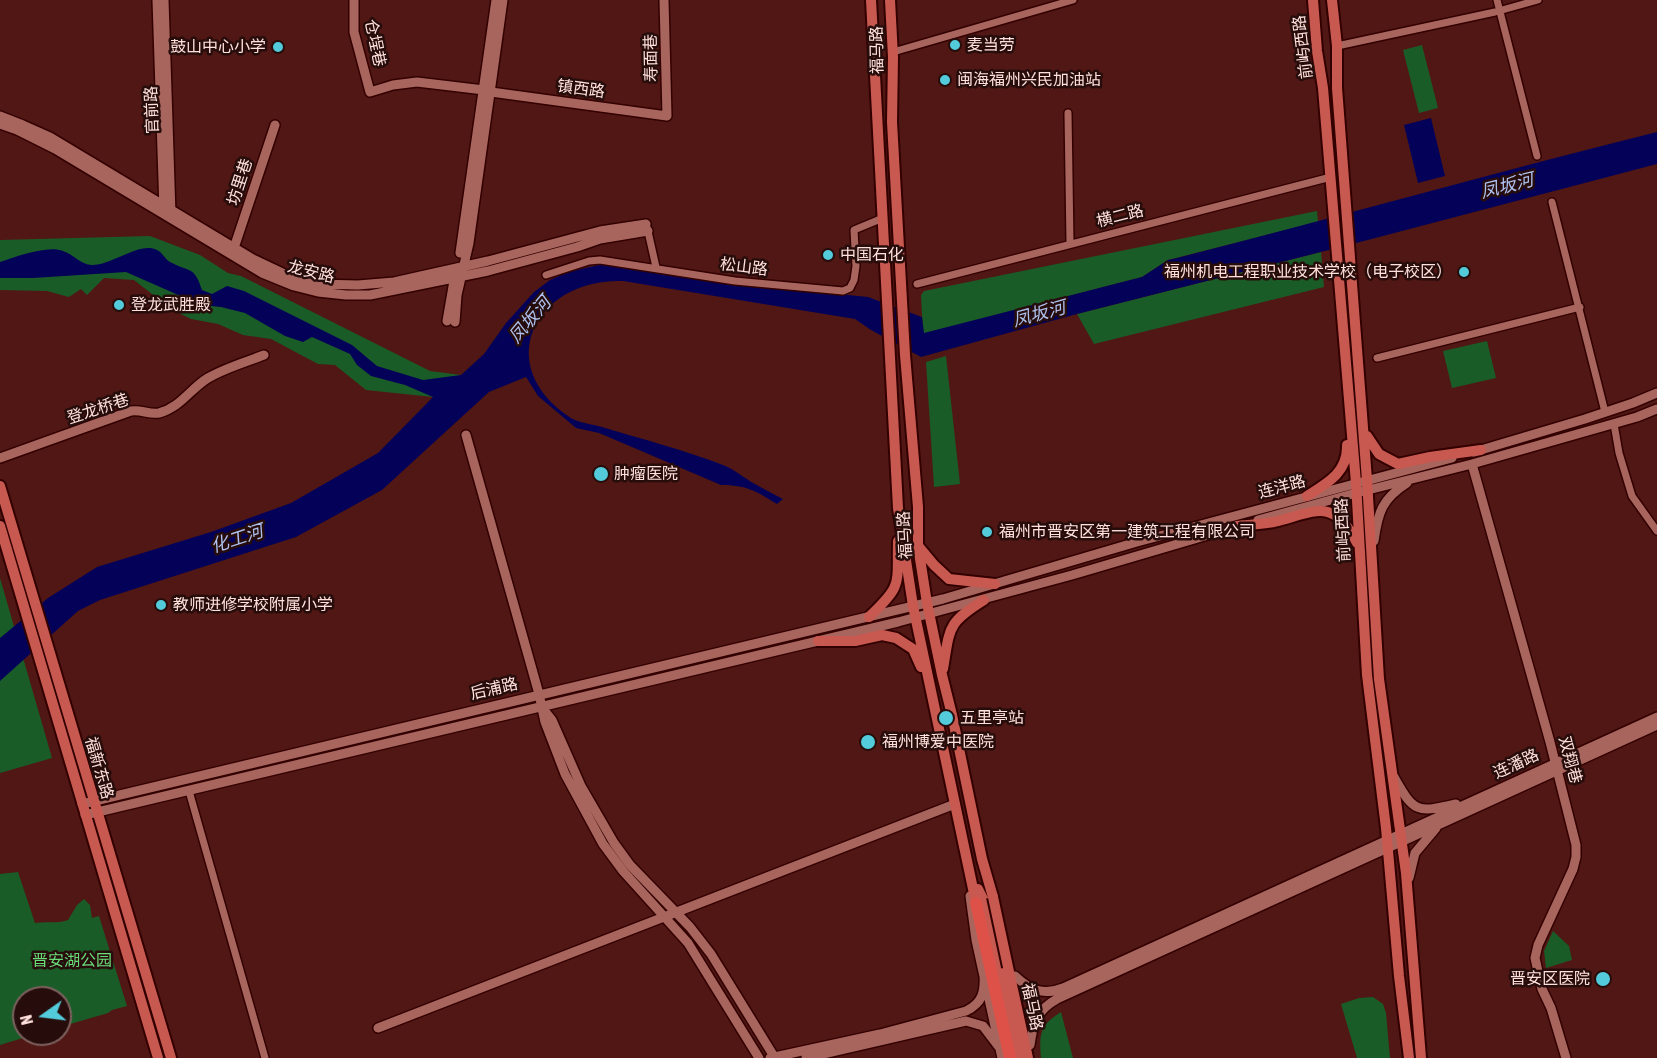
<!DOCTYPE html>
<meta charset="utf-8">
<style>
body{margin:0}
#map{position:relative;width:1657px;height:1058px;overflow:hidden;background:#511714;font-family:"Asap Condensed",sans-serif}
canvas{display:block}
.north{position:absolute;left:12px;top:986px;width:60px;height:60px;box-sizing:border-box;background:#260d0b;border:2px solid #7d615f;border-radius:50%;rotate:256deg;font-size:16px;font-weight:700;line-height:24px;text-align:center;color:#ffe0dc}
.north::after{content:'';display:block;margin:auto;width:21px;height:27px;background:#53cbda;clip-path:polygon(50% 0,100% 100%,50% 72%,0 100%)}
</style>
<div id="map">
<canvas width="1657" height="1058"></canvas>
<div class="north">N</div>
</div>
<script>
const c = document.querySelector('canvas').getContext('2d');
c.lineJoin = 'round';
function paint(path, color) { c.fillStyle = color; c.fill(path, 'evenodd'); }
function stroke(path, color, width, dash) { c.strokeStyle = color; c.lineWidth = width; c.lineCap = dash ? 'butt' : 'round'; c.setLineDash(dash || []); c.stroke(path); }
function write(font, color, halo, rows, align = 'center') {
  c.font = font + ' "Asap Condensed","Noto Sans SC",sans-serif'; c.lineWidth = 5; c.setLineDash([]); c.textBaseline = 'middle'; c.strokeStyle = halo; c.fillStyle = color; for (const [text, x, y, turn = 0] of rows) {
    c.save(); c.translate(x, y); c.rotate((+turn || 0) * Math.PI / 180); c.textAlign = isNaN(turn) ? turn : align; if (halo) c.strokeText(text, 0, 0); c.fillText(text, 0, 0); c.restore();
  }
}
const green = new Path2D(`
 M1422,45L1438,108L1419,113L1403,50Z
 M1317,211L1318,222L1168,260L1142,277L923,334L921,295L924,291Z
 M150,236L200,255L228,273L241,276L430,371L461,375L433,397L366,390L335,365L318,364L271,339L243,335L218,324L191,319L171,309L134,280L104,278L87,295L81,289L69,297L47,291L0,290V240Z
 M1321,252L1324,287L1094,344L1077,314Z
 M1487,341L1496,378L1452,388L1443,351Z
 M946,356L960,484L934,487L926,362Z
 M0,578L52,758L0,773Z
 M18,872L35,923C46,921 57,924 68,920L77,905L84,899L90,905L92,918L99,916L127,1006L112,1010L108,1013L60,1027V998H24V1034H36L0,1045V874Z
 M1553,931L1569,946L1572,960L1546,968L1544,951Z
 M1373,997L1383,1004L1386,1013L1390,1058H1357L1341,1004L1359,998Z
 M1061,1012L1073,1058H1041C1039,1034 1040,1025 1061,1012Z`);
const water = new Path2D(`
 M1431,118L1445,176L1418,183L1404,125Z
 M1657,132V164L1364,241L1077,314L921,357L871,330L855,319L623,281C536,278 490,365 571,418C579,423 592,424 602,427C642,439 684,450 723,465C734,469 744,478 755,484C764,489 773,494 783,499L777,504C756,491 746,485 721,485L599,433L576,428L538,396L526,377L489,392L382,490L296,537L100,600L78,611L0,681V638L48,598L97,567L211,532L291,503L378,453L433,397L405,385L371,376L357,365L350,354L312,337L303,342L285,336L245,313L221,307L201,305L126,272L33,278H0V262C16,257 47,245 63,251C73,254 80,264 91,265C112,266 139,241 157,250C162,252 165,259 170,262C190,273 194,265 202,290L212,294L227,286L244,291L352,345L377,366L423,380L461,375L484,354L506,323L534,292L550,280L568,272L599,265L608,264L739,284L868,297L922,317L924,333L1142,277L1168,260L1177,258C1337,217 1496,172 1657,132Z`);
const street = new Path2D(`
 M1497,0L1537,156
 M1337,46L1495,12L1538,0
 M893,52L1073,0
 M1068,113L1070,243
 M1552,202L1605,412
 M647,227L656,267
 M546,275L589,261L600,260L735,281L843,291L850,288L854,280L856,266L854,230L883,218
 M917,284L1331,177
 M1377,358L1580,307
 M1614,424L1619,453L1632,496L1657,531
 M189,791L265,1058`);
const secondary = new Path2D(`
 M157,0L164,210
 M164,0L171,214
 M354,0V32L370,92L393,85L417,82L484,90
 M491,92L667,116L664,0
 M0,116L23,125L50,137L253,259L291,277L316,284L358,285L394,282L488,261L600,231L646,224
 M0,124L17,130L55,149L262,273L294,286L318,292L346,295H370L488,271L577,247L600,239L648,231
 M234,248L275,125
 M460,253L496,0
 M447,321L455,275
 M455,322L457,295L469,243L503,0
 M466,435L539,694L545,722L565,774L603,844L623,871L688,943L759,1058
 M1474,452L1585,419L1633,403L1657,393
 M0,458L131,411C141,409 149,415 159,413C180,408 191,388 208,378C225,368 246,362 264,355
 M1472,464L1550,742L1576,845V857L1573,869L1538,945L1535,958L1542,989L1551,1008L1566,1058
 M1258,520L1356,493L1472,464L1637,417L1657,409
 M1374,541C1378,512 1382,499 1407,483
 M544,710L552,720L581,786L614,843L630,865L690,927L711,954L775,1058
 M1394,777C1414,813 1417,813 1456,804
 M82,804L943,599L1137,542L1452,458
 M85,815L898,622L1072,575L1242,525
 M1409,878L1415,853L1436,828
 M970,896L976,940L1002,1058
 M1015,976C1030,990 1043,996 1063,988L1657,717
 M378,1028L955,804
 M1030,1045C1033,1023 1037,1010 1057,999L1657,725
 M770,1058L880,1034L966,1011C983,1003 985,991 984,974
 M806,1058L966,1021L983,1026L999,1047`);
const primary = new Path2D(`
 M871,0L898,508L913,606L976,903
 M890,0L893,57L892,122L905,355L918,507V546L927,603L942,675L952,715L982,859L993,897
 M1313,0L1317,51L1323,88L1356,483L1367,675L1386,828L1399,976L1409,1058
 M1332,0L1337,46V88L1367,480L1379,679L1406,873L1421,1058
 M1367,436L1379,454L1398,464L1430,457L1481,450
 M0,486L171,1058
 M1307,496C1328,483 1348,472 1347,445
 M0,526L158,1058
 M1236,526C1249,525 1262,524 1274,522C1315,512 1333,496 1357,543
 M919,547L934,565L949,579L995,584
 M869,617C903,585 897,585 898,541
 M818,641H855L882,635L896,638L913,649L921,667
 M943,669C950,627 947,623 984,600
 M978,889L984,901L1018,1058
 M1008,967L1028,1058`);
const highway = new Path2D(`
 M976,903L1010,1058`);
const primaryBridge = new Path2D(`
 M993,897L1008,967`);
const markers = [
 [955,45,6,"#53cbda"],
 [278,47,6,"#53cbda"],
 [945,80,6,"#53cbda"],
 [828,255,6,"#53cbda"],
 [1464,272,6,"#53cbda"],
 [119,305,6,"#53cbda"],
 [601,474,8,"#53cbda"],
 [987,532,6,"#53cbda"],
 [161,605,6,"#53cbda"],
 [946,718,8,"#53cbda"],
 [868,742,8,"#53cbda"],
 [1603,979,8,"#53cbda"]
];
const streetNames = [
 ["仓埕巷",375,43,78],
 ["前屿西路",1303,47,-97],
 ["福马路",877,50,-91],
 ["寿面巷",651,58,-91],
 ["镇西路",581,89,8],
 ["官前路",152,110,-92],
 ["坊里巷",240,182,-72],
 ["横二路",1120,216,-14],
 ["松山路",744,267,7],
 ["龙安路",311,272,14],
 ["登龙桥巷",98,409,-18],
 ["连洋路",1282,487,-15],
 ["前屿西路",1343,530,-93],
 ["福马路",905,535,-93],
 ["后浦路",494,689,-13],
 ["双翔巷",1570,760,75],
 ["连潘路",1516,764,-25],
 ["福新东路",99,768,74],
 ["福马路",1032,1007,78]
];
const poiNames = [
 ["麦当劳",967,45],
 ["鼓山中心小学",266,47,"right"],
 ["闽海福州兴民加油站",957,80],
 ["中国石化",840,255],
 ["福州机电工程职业技术学校（电子校区）",1452,272,"right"],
 ["登龙武胜殿",131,305],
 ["肿瘤医院",614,474],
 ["福州市晋安区第一建筑工程有限公司",999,532],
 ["教师进修学校附属小学",173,605],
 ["五里亭站",960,718],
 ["福州博爱中医院",882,742],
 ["晋安区医院",1590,979,"right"]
];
const parkNames = [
 ["晋安湖公园",72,961]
];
const waterNames = [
 ["凤坂河",1507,186,-14],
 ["凤坂河",1039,314,-15],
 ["凤坂河",530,320,-50],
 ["化工河",237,539,-18]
];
paint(green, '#1a5c27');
paint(water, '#040258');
stroke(street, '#300', 10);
stroke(secondary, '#300', 12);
stroke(primary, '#300', 14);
stroke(highway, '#300', 15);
stroke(street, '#a8655e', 7);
stroke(secondary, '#a8655e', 9);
stroke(primary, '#c85951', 10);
stroke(highway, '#de5148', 12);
stroke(primaryBridge, '#300', 14, []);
stroke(primaryBridge, '#c85951', 10);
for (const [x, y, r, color] of markers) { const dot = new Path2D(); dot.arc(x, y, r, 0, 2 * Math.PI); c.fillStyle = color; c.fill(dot); stroke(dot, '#260d0b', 2); }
write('16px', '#ffe0dc', '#260d0b', streetNames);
write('16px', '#ffe0dc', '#260d0b', poiNames, 'left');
write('16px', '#69dc7a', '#260d0b', parkNames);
write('italic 18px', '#aec1ef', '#260d0b', waterNames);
</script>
